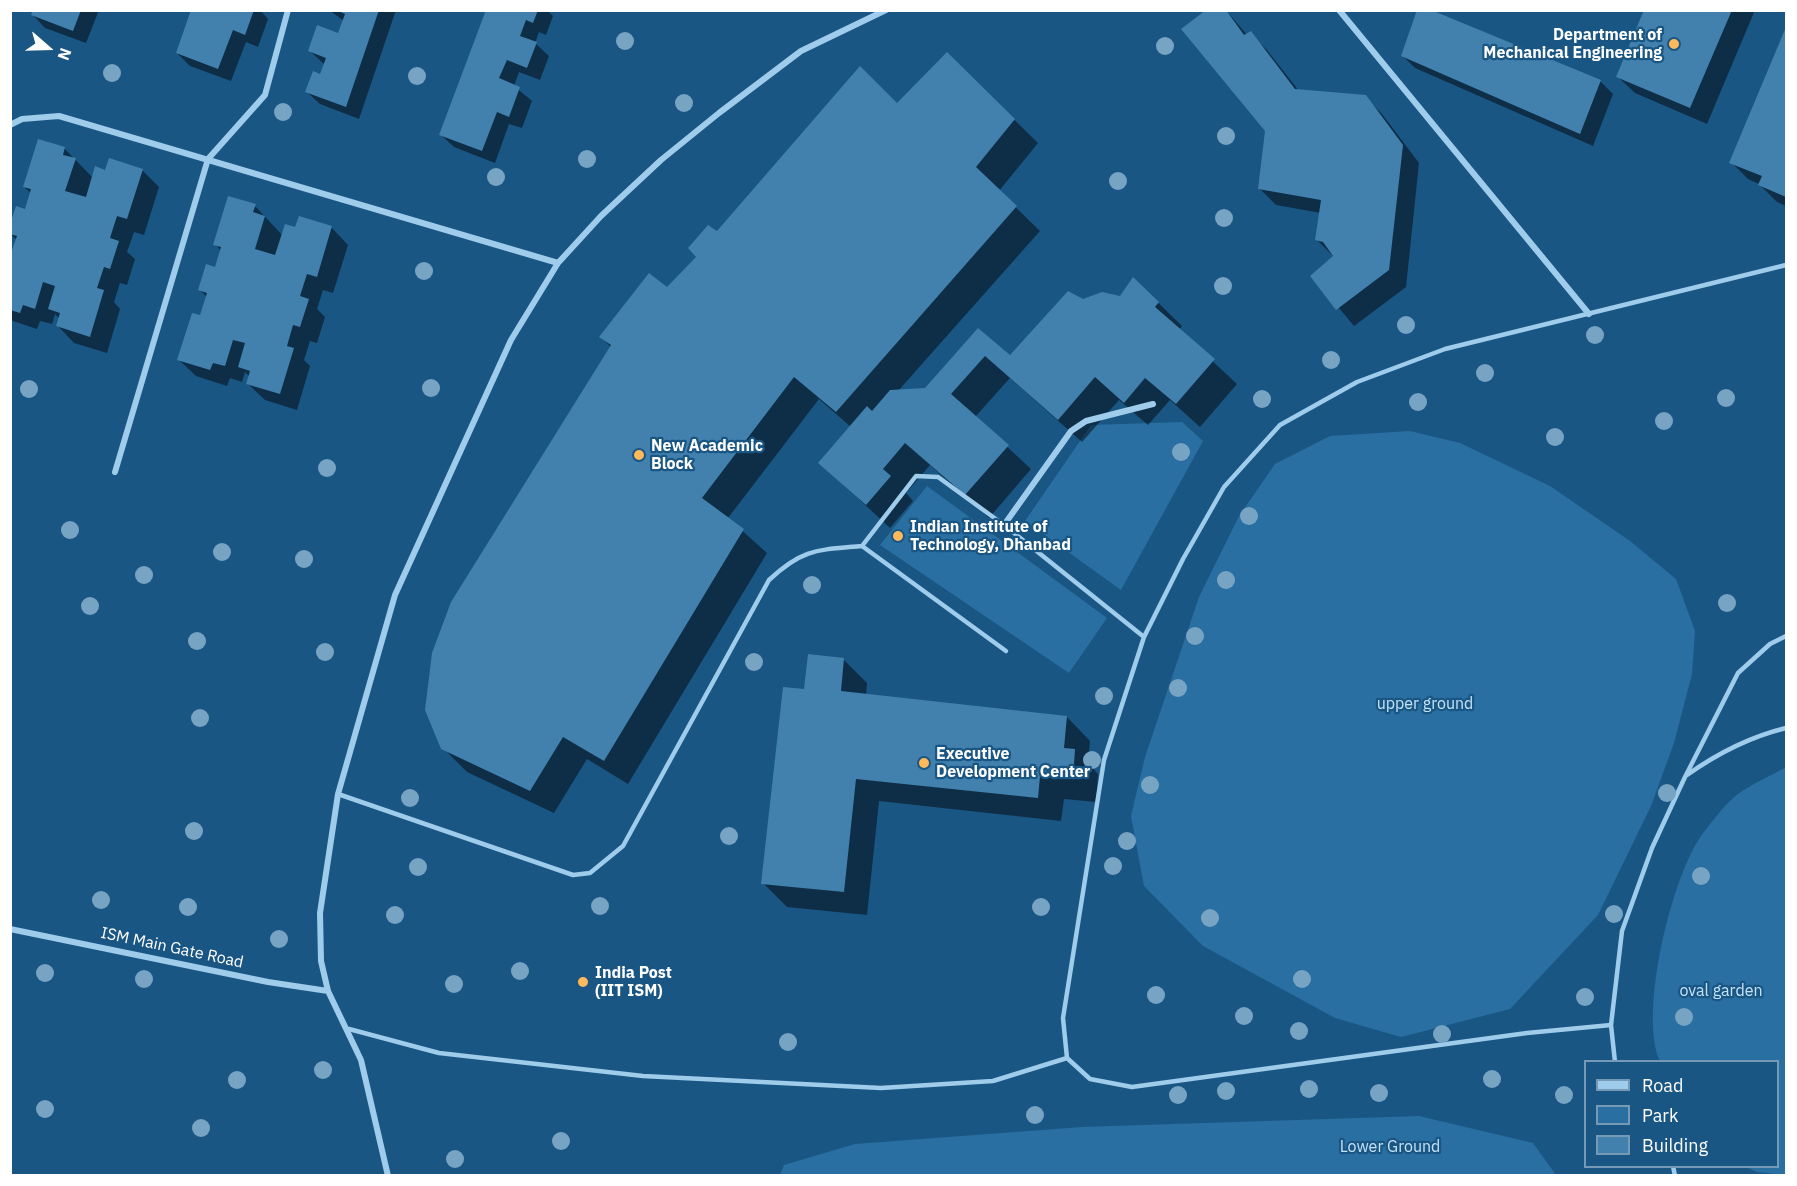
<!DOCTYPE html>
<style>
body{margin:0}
#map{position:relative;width:1797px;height:1186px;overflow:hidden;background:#1a5684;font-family:"IBM Plex Sans",sans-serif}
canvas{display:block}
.frame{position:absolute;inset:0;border:12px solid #fff;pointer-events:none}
.legend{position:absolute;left:1584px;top:1060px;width:195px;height:108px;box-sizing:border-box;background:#1a5684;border:2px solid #769ab5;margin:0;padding:8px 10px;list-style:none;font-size:18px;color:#fff}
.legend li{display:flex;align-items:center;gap:12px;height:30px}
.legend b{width:30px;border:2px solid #769ab5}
.north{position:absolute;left:18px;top:18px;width:60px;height:60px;-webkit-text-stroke:4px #1a5684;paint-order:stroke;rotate:110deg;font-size:16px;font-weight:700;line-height:24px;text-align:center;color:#fff}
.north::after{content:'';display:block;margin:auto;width:21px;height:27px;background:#fff;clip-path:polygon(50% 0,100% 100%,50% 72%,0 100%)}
</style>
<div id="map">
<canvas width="1797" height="1186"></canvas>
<div class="frame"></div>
<ul class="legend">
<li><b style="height:8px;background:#9fcceb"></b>Road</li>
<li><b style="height:16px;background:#296fa1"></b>Park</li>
<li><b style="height:16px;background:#4280ad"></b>Building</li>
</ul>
<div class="north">N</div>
</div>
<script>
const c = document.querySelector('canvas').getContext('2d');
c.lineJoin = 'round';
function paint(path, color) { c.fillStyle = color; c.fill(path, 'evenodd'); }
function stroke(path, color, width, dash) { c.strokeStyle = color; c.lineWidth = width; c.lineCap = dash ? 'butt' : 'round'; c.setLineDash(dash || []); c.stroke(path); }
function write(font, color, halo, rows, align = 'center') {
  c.font = font + ' "IBM Plex Sans",sans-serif'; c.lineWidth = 4.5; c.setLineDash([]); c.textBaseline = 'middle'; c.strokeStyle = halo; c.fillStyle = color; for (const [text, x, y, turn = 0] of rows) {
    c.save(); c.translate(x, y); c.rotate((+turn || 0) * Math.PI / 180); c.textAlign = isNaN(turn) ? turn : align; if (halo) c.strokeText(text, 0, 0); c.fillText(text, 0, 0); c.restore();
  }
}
const green = new Path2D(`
 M1182,422L1203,441L1121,590L1025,521L1091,425Z
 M1410,431L1460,443L1550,486L1630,541L1676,579L1695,631L1692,674L1674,743L1651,806L1598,915L1510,1009L1401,1037L1335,1018L1203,946L1144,886L1131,816L1145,757L1199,597L1239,516L1275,464L1330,436Z
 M927,486L1107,618L1069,673L880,545Z
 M1786,767V1175L1757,1172L1746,1167L1778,1166V1062L1660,1061C1638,1015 1672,872 1704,832C1714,819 1726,803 1738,794C1753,783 1771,776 1786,767Z
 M1419,1116L1533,1143L1556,1175H780L784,1165L855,1144L1082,1127Z`);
const shadow = new Path2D(`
 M34,10H99L86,43L45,28L33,15Z
 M193,10H260L268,19L258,47L246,42L231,81L190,66L177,53Z
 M329,10H396L359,119L320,104L307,92L321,76L325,65L310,51L339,35L344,21Z
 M487,10H547L553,16L546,35L539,32L535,43L549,56L540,80L519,72L514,86L532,101L522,128L509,124L495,163L454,147L441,135Z
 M1226,10L1247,35L1250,33L1267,50L1299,91L1365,97L1382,114L1419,163L1406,287L1354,326L1312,276L1334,257L1316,239L1321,213L1276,205L1259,188L1266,131Z
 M1646,10H1755L1707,124L1635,93L1618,77Z
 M1786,30V206L1777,202L1759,184L1748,179L1731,162Z
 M947,54L1038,143L999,191L1040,231L898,391L926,390L978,330L1010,357L1083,300L1121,298L1134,279L1182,326L1179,330L1237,384L1200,427L1170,400L1148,425L1119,400L1082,442L1010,378L975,417L1031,469L989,518L930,465L906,493L913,501L890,528L820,463L851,427L819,399L728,518L767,553L628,784L587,759L554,813L467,772L443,748L611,347L601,337L668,289L718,233L897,105Z
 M1403,56L1600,81L1613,94L1593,146L1415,68Z
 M64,148L93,178L106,171L142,170L159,187L144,235L134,232L127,252L135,259L127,285L120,283L114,302L120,309L107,353L74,343L58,326L60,319L55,314L52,324L40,321L37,329L10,320V259L17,240L10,234L26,211L31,193L24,187Z
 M255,206L283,236L296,229L300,218L332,228L348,245L333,293L323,290L317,309L325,317L317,343L310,341L304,360L310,366L297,410L265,400L248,384L250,377L245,372L242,382L230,378L227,386L196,376L179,360L201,317L207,297L200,290L216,269L221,251L215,244Z
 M843,659L867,683L866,696L1067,717L1090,741L1088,763L1098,774L1096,802L1064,799L1061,821L879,801L867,915L787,907L763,883L805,691Z`);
const building = new Path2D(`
 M33,10H81L73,31L31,15Z
 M191,10H254L245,35L233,30L218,69L176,53Z
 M336,10H379L346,107L305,92L313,71L320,74L326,58L308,51L317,25L338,33L345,14Z
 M486,10H538L533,23L526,20L520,36L537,42L527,68L507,60L499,78L520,87L509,117L497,112L482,151L439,135Z
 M1206,10H1226L1244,35L1251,31L1295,89L1366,95L1403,145L1389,270L1336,310L1310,276L1333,256L1323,242L1315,240L1321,200L1258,189L1265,131L1181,29Z
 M1417,10H1431L1601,80L1580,134L1401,56Z
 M1644,10H1732L1690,108L1616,77Z
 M1786,27V197L1758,185L1762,176L1729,163Z
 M947,52L1015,119L976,167L1017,206L836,412L794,377L702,498L744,529L604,761L563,737L530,791L441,749L425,710L432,653L451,602L611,345L599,337L649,273L667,287L696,257L688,248L708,225L717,231L860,66L897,103Z
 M38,139L65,147L63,155L76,158L65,191L86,197L95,166L105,170L109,158L143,169L127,219L117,216L110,238L119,241L110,269L104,267L97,288L104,290L90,337L56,326L60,313L48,309L55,286L43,282L35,309L23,305L20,313L10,310V256L17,236L10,234V224L16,206L25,209L31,189L23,187Z
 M228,196L256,204L253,212L265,216L255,249L275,255L285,224L295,227L299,216L332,226L317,277L307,274L300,296L309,299L300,327L293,325L287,346L294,348L280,394L246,384L250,371L238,367L245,343L233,340L225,366L213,363L210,370L177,360L192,313L200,315L207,293L198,290L206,264L215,267L221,247L213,245Z
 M1133,277L1159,302L1155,307L1215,359L1176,404L1145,378L1124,403L1095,377L1058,420L985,356L951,394L1009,445L965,495L905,443L883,469L891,476L866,505L818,463L867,406L872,411L890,390L925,388L978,328L1010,355L1068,291L1083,299L1102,292L1120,296Z
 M808,654L844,658L841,691L1067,716L1064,748L1075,749L1073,779L1040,776L1038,798L856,779L844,892L761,884L783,687L804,689Z`);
const lane = new Path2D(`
 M1006,651L862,546L916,476L938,477L1004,525L1144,637
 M1687,775C1718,753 1749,737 1786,728
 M338,794L573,875L590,873L623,846L769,580C803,548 818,550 862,546
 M1611,1025L1527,1033L1132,1087L1090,1079L1067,1058L1063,1018L1104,760L1144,637L1183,559L1224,487L1280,425L1357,382L1445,349L1786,265
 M349,1029L439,1053L643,1076L881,1088L993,1081L1067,1058
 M1615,1062L1611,1025L1622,931L1652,848L1685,777L1738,673L1770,644L1786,636
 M1673,1166L1675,1176`);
const street = new Path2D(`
 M1339,10L1589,314
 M10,125L22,119L59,116L558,263
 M115,472L208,159L265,95L288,10
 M1004,525L1071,431L1086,421L1153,404
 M10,929L268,982L328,991
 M388,1176L361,1060L328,991L321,961L320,913L338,794L395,595L511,340L558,263L601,216L661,160L719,113L801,51L886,10`);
const trees = [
 [625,41],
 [1165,46],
 [112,73],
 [417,76],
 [684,103],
 [283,112],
 [1226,136],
 [587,159],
 [496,177],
 [1118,181],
 [1224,218],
 [424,271],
 [1223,286],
 [1406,325],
 [1595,335],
 [1331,360],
 [1485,373],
 [431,388],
 [29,389],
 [1726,398],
 [1262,399],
 [1418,402],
 [1664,421],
 [1555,437],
 [1181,452],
 [327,468],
 [1249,516],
 [70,530],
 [222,552],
 [304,559],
 [144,575],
 [1226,580],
 [812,585],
 [1727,603],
 [90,606],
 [1195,636],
 [197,641],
 [325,652],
 [754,662],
 [1178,688],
 [1104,696],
 [200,718],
 [1092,760],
 [1150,785],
 [1667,793],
 [410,798],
 [194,831],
 [729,836],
 [1127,841],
 [1113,866],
 [418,867],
 [1701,876],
 [101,900],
 [600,906],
 [188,907],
 [1041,907],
 [1614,914],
 [395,915],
 [1210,918],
 [279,939],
 [520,971],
 [45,973],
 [144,979],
 [1302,979],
 [454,984],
 [1156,995],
 [1585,997],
 [1244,1016],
 [1684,1017],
 [1299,1031],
 [1442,1034],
 [788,1042],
 [323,1070],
 [1492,1079],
 [237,1080],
 [1309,1089],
 [1226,1091],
 [1379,1093],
 [1178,1095],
 [1564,1095],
 [45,1109],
 [1035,1115],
 [201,1128],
 [561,1141],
 [455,1159]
];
const markers = [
 [1674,44,6,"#feb95b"],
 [639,455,6,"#feb95b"],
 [898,536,6,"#feb95b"],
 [924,763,6,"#feb95b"],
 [583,982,6,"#feb95b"]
];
const poiNames = [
 ["Department of",1662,35,"right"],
 ["Mechanical Engineering",1662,53,"right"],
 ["New Academic",651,446],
 ["Block",651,464],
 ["Indian Institute of",910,527],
 ["Technology, Dhanbad",910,545],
 ["Executive",936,754],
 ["Development Center",936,772],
 ["India Post",595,973],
 ["(IIT ISM)",595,991]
];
const parkNames = [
 ["upper ground",1425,704],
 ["oval garden",1721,991],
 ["Lower Ground",1390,1147]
];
const streetNames = [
 ["ISM Main Gate Road",172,948,12]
];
paint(green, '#296fa1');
paint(shadow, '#0007');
paint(building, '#4280ad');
stroke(lane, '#9fcceb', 4.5);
stroke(street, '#9fcceb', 6);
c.fillStyle = '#78a4c4';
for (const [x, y] of trees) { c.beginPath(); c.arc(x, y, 9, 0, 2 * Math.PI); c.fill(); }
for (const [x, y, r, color] of markers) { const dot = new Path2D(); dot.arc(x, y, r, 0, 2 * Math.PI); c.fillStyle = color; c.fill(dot); stroke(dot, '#1a5684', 2); }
write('bold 16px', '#fff', '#1a5684', poiNames, 'left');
write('16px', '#c4e3f8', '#1a5684', parkNames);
write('16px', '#fff', '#1a5684', streetNames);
</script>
